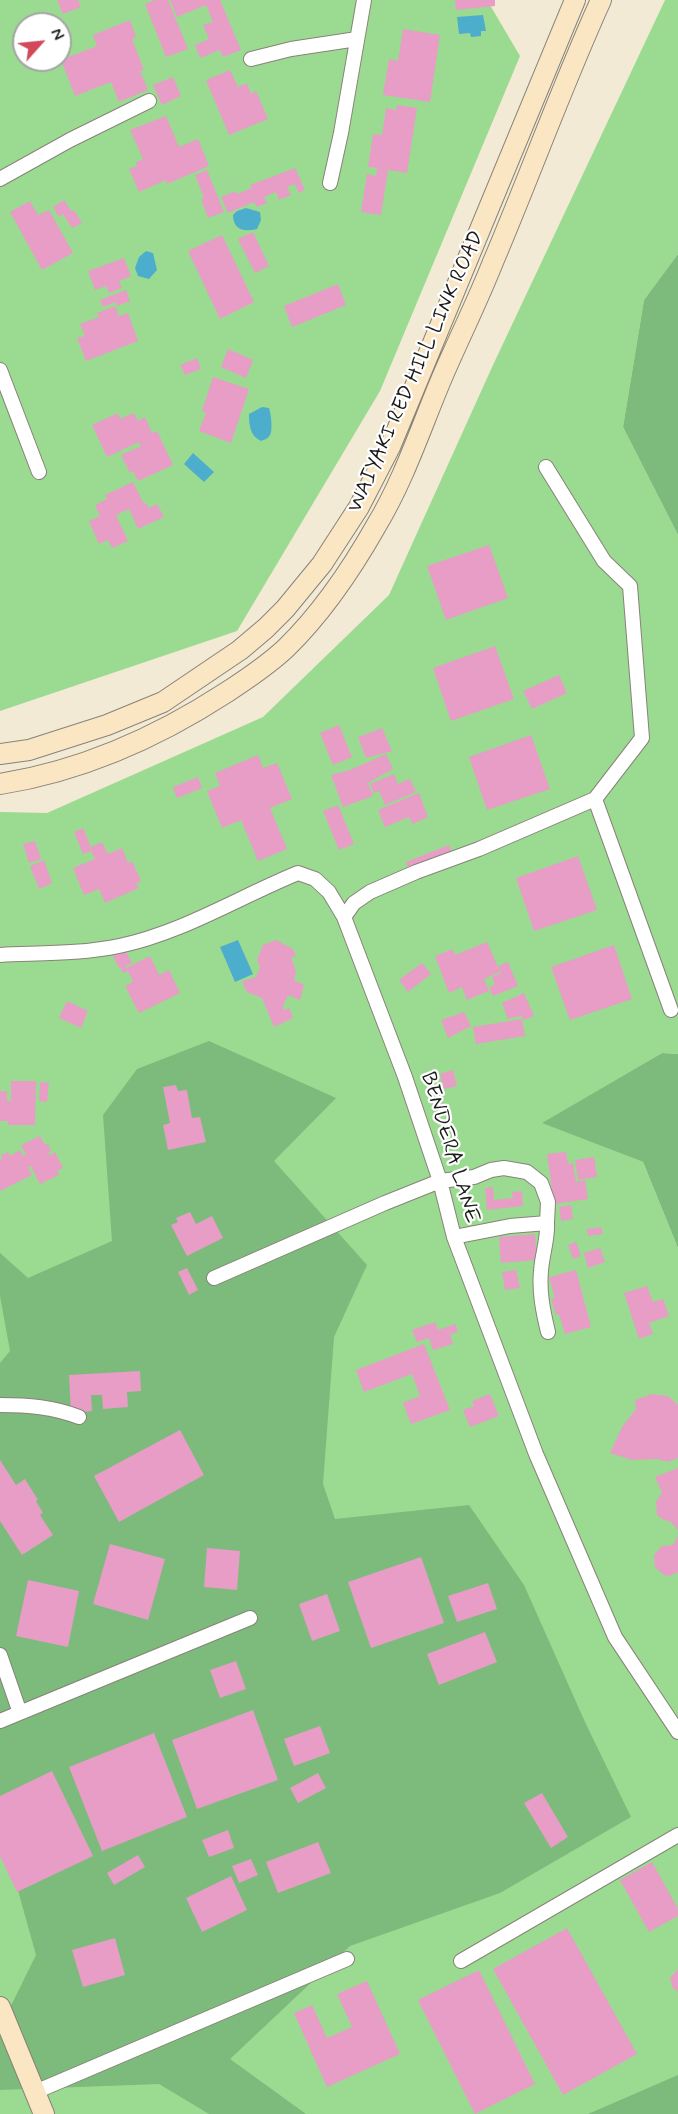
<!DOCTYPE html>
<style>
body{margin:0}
#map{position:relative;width:678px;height:2114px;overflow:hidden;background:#f2ead4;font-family:Mynerve,sans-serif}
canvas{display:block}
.north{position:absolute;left:12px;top:12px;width:60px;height:60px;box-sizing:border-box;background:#fff;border:2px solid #a4a4a4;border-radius:50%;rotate:63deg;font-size:16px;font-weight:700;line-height:24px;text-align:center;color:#1c1c1c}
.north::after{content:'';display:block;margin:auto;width:21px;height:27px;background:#d1495b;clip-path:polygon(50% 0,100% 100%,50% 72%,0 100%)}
</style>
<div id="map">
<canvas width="678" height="2114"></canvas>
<div class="north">N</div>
</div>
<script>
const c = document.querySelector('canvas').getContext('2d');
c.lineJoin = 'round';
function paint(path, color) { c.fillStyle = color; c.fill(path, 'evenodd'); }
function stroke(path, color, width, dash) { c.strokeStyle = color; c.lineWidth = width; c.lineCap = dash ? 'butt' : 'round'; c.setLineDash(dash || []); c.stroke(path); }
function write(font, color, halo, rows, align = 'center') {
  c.font = font + ' Mynerve,sans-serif'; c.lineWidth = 4.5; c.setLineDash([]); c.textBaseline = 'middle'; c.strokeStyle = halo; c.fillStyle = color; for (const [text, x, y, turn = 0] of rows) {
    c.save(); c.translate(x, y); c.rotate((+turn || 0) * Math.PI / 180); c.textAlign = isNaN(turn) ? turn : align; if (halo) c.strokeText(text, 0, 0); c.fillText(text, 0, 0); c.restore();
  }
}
const green = new Path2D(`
 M0,0H487L520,56L380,391L237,631L0,711ZM24,24H60V60H24Z
 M665,0H678V254L644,300L623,427L678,535V1054L662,1053L543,1123L643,1162L678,1248V2114H0V812L47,813L263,717L389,595L493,365Z`);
const forest = new Path2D(`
 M678,254V535L623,427L644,300Z
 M209,1041L336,1098L274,1161L367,1265L334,1337L323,1484L335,1519L469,1505L524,1585L585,1722L631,1817L500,1893L350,1946L230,2059L306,2114H209L159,2084L0,2090V2028L36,1955L0,1826V1363L10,1351L0,1296V1253L28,1278L112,1241L103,1115L137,1069Z
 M662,1053L678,1054V1248L643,1162L542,1123Z
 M678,2075V2114H588Z`);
const water = new Path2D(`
 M483,15L486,31H481V36L471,37L470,33L459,34L457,17Z
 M246,208L260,212L261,220L257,229C244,232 233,230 233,215L237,211Z
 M146,251L153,253L157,270L149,279L138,276L135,268L139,257Z
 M262,407L269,408C271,414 273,430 270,435C269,438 264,440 261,441C250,436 249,425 249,414Z
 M193,453L214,472L204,482L184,464Z
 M238,940L253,974L235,982L220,947Z`);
const building = new Path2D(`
 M57,0H78L81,7L63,14Z
 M155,0H168L188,49L166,57L145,4Z
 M170,0H220L241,50L223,57L220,50L200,58L195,45L209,39L203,25L213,22L206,5L177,17Z
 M455,0H495V6L456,10Z
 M130,20L136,37L132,39L144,70L140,71L148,90L119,102L111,82L75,96L61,60L97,46L93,35Z
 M403,29L440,35L430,102L383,95L389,59L398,61Z
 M230,70L238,87L247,83L251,94L256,91L268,119L229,135L206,80Z
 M173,77L181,96L162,105L153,85Z
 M397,105L417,108L407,173L388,170L381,215L361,212L367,174L376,176L377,168L368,167L373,134L382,135L386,108L396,110Z
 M166,116L179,147L198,139L209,166L167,184L166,180L139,192L129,169L137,166L136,162L143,159L130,130Z
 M295,168L305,190L299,193L295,184L287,187L291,195L279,200L276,192L264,197L267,203L257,207L254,202L228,213L221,197L235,191L237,194L252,188L250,185Z
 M207,170L224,212L208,218L201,199L204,198L195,175Z
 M64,200L71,211L74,210L82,223L72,228L63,214L59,217L53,207Z
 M30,201L38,215L49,210L73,253L42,270L10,212Z
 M253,232L269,266L255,273L238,239Z
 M222,235L254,302L220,319L188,251Z
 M124,258L131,276L119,281L122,288L109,293L106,286L95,290L88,271Z
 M338,284L346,305L292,327L284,306Z
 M126,290L130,301L117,306L116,302L103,307L100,300Z
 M115,306L119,316L128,313L138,341L86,361L77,338L85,336L80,324L99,317L97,313Z
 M228,349L253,360L246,378L221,367Z
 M197,358L201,369L185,375L180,365Z
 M213,377L249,389L231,443L199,431L206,413L202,411Z
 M118,413L120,419L134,413L138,421L145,417L152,433L157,431L173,465L138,481L133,471L130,473L121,455L141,446L139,442L107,457L92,425Z
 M133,482L144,504L146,503L149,508L157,504L164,517L138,529L129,509L116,515L128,541L112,548L108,540L99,544L89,521L100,516L95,505L107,499L105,495Z
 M489,545L508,598L446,620L427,566Z
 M495,646L514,699L451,721L433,668Z
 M559,675L567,693L532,709L523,691Z
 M339,725L352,757L333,765L320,733Z
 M382,728L392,751L366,758L358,737Z
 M531,735L550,789L487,810L469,757Z
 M386,754L393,769L368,783L373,796L343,807L331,775L350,770Z
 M258,755L263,768L277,763L292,799L270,808L287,849L258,861L241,820L222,828L207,791L220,786L215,773Z
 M394,774L398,784L410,779L416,792L385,805L379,791L374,793L370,784Z
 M198,777L202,788L177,798L173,787Z
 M419,793L428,817L412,824L409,817L385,827L378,810Z
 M338,805L354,844L339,850L323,811Z
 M83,828L91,847L102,842L108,854L122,848L128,863L132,861L141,881L136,883L139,888L105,903L99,889L84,895L73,868L95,859L91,851L83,854L74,832Z
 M35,841L41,859L29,863L23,844Z
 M449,845L453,855L410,873L406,862Z
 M578,856L597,910L534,931L516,878Z
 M44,860L52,883L39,889L30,866Z
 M276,940L293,949L296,956L291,958L296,971L294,980L304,985L300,1000L288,995L283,1006L284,1010L289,1008L293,1018L274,1027L262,998L247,992L243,984V981L256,977L260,967L257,960L263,945Z
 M487,942L500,972L484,979L489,991L467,1000L462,987L449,993L435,956L453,949L455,955Z
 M614,945L632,999L570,1020L551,967Z
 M123,946L132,963L125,966L126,968L150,956L159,975L169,970L180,993L139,1013L125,986L133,982L128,971L123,973L120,967L119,968L111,952Z
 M508,962L518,986L493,996L489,987L495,984L492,977L501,973L498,966Z
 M422,963L431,974L408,992L399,980Z
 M524,993L534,1016L524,1020L521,1016L508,1019L502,1003Z
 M67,1001L88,1011L81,1028L59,1018Z
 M464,1012L471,1026L448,1038L441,1020Z
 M522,1019L525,1036L476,1044L473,1027Z
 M453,1070L457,1086L444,1089L440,1074Z
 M11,1081H36L35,1125H8V1121H0V1091H7V1101H11Z
 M40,1082L49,1083L47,1102L39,1101Z
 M176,1085L178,1091L187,1090L192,1118L200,1117L206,1142L168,1150L163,1125L170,1123L163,1087Z
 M40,1136L45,1145L48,1144L51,1151L48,1153L50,1155L55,1152L63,1168L57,1171L59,1175L40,1184L31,1166L28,1167L32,1175L0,1191V1160L2,1159L1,1155L8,1152L10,1156L20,1150L23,1156L26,1155L21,1145Z
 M566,1152L568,1164L573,1163L576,1182L585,1180L588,1199L554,1204L547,1154Z
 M594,1157L597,1177L578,1180L575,1160Z
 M493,1187L494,1200L513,1198L512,1192L522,1191L523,1206L487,1210L485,1188Z
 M571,1205L573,1219L561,1221L559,1207Z
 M190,1212L196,1224L212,1216L223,1238L187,1256L171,1225L178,1222L176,1218Z
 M601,1227L603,1234L588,1236L587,1229Z
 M535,1234L537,1260L501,1263L499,1237Z
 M576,1242L581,1256L573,1259L568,1245Z
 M600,1248L605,1262L588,1268L584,1253Z
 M187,1268L198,1290L189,1295L178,1272Z
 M516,1270L520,1288L505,1290L502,1272Z
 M576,1270L591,1327L565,1334L559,1314L556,1315L551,1299L555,1298L549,1277Z
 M647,1286L653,1302L663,1299L669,1316L649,1323L653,1334L639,1339L624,1293Z
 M435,1322L438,1330L455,1324L458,1332L450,1335L453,1344L433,1350L429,1338L417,1342L412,1330Z
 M424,1344L450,1410L411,1424L403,1403L420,1396L412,1374L364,1392L356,1370Z
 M140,1371L141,1391L127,1392L128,1407L103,1409L102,1395H91L92,1411L71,1413L69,1375Z
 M490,1394L499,1416L470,1427L463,1410L474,1406L472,1401Z
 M652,1394L668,1396L678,1405V1458L667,1462L658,1459L632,1460L610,1453L622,1427L636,1409L635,1400Z
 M180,1430L204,1475L119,1522L94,1476Z
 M0,1460L16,1485L25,1479L38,1500L36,1501L43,1513L40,1515L53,1535L22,1555L0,1521Z
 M678,1468V1530L671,1522L664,1520L657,1515L656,1502L662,1493L655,1477Z
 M678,1536V1572L670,1576L664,1575L655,1567L654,1555L662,1546L673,1545Z
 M110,1544L165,1559L148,1620L93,1604Z
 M207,1548L240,1551L237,1590L204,1587Z
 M421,1557L444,1623L371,1648L348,1582Z
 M28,1580L79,1591L68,1647L16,1636Z
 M488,1583L497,1609L457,1622L448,1596Z
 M327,1594L340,1631L312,1641L299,1604Z
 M485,1632L497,1662L439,1685L427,1654Z
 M236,1661L246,1689L220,1698L210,1670Z
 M253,1710L278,1780L197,1809L172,1740Z
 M320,1726L330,1753L294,1766L284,1739Z
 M154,1733L187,1817L102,1851L69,1767Z
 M52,1771L93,1856L17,1892L0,1856V1796Z
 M318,1773L326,1788L298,1803L290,1788Z
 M542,1793L568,1837L551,1848L524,1803Z
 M228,1830L234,1848L209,1857L202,1840Z
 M318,1842L331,1873L278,1893L266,1862Z
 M138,1855L145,1867L114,1885L107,1873Z
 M251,1859L258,1875L239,1883L232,1866Z
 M652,1862L678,1909V1916L649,1932L620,1880Z
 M231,1876L247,1910L202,1932L186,1898Z
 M567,1928L637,2054L563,2095L493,1969Z
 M115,1938L125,1975L83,1987L72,1950Z
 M678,1969V1992L673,1988L670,1978Z
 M479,1970L535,2084L475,2114L418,2000Z
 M367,1981L400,2054L327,2087L294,2013L312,2005L327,2038L352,2027L337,1994Z`);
const street = new Path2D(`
 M251,59L291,49L357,39
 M0,179L70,140L149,101
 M330,183L341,133L364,0
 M0,370L39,472
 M546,467L604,561L630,586L642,738L595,799L671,1010
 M344,917L354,903L370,892L416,872L479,849L595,799
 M0,955C39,953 81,954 119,946C182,933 239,897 298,873L315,879L329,892L344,917L405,1077L440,1181L454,1237L536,1454L615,1637L678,1732
 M454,1237L510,1226L547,1223C548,1240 542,1254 541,1271C539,1292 543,1311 548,1332
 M214,1278L385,1203L440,1181L474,1177L491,1170L504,1168L527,1172L541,1183L548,1202L547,1223
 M0,1405C28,1405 53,1407 79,1417
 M0,1655L20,1713
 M0,1721L250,1618
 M461,1961L678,1835
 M35,2092L347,1959`);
const secondary = new Path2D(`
 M0,754L29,750L107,725L163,702L240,650L266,628L285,609L322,564L359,507L390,447L575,0
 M0,784C82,771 158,737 227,692C247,679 268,665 286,648C322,613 351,570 376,526C405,478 422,424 444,373C460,336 478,300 493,262C530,175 562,86 601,0
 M0,2007L44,2114`);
const streetNames = [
 ["WAIYAKI RED HILL LINK ROAD",417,372,-66],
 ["BENDERA LANE",449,1148,73]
];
paint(green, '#9bdb91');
paint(forest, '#7cbb7b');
paint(water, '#4dadcc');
paint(building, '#e79dc6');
stroke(street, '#878378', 16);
stroke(secondary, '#878378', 22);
stroke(street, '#fff', 14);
stroke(secondary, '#fbe6c4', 20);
write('21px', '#1c1c1c', '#fff', streetNames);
</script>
